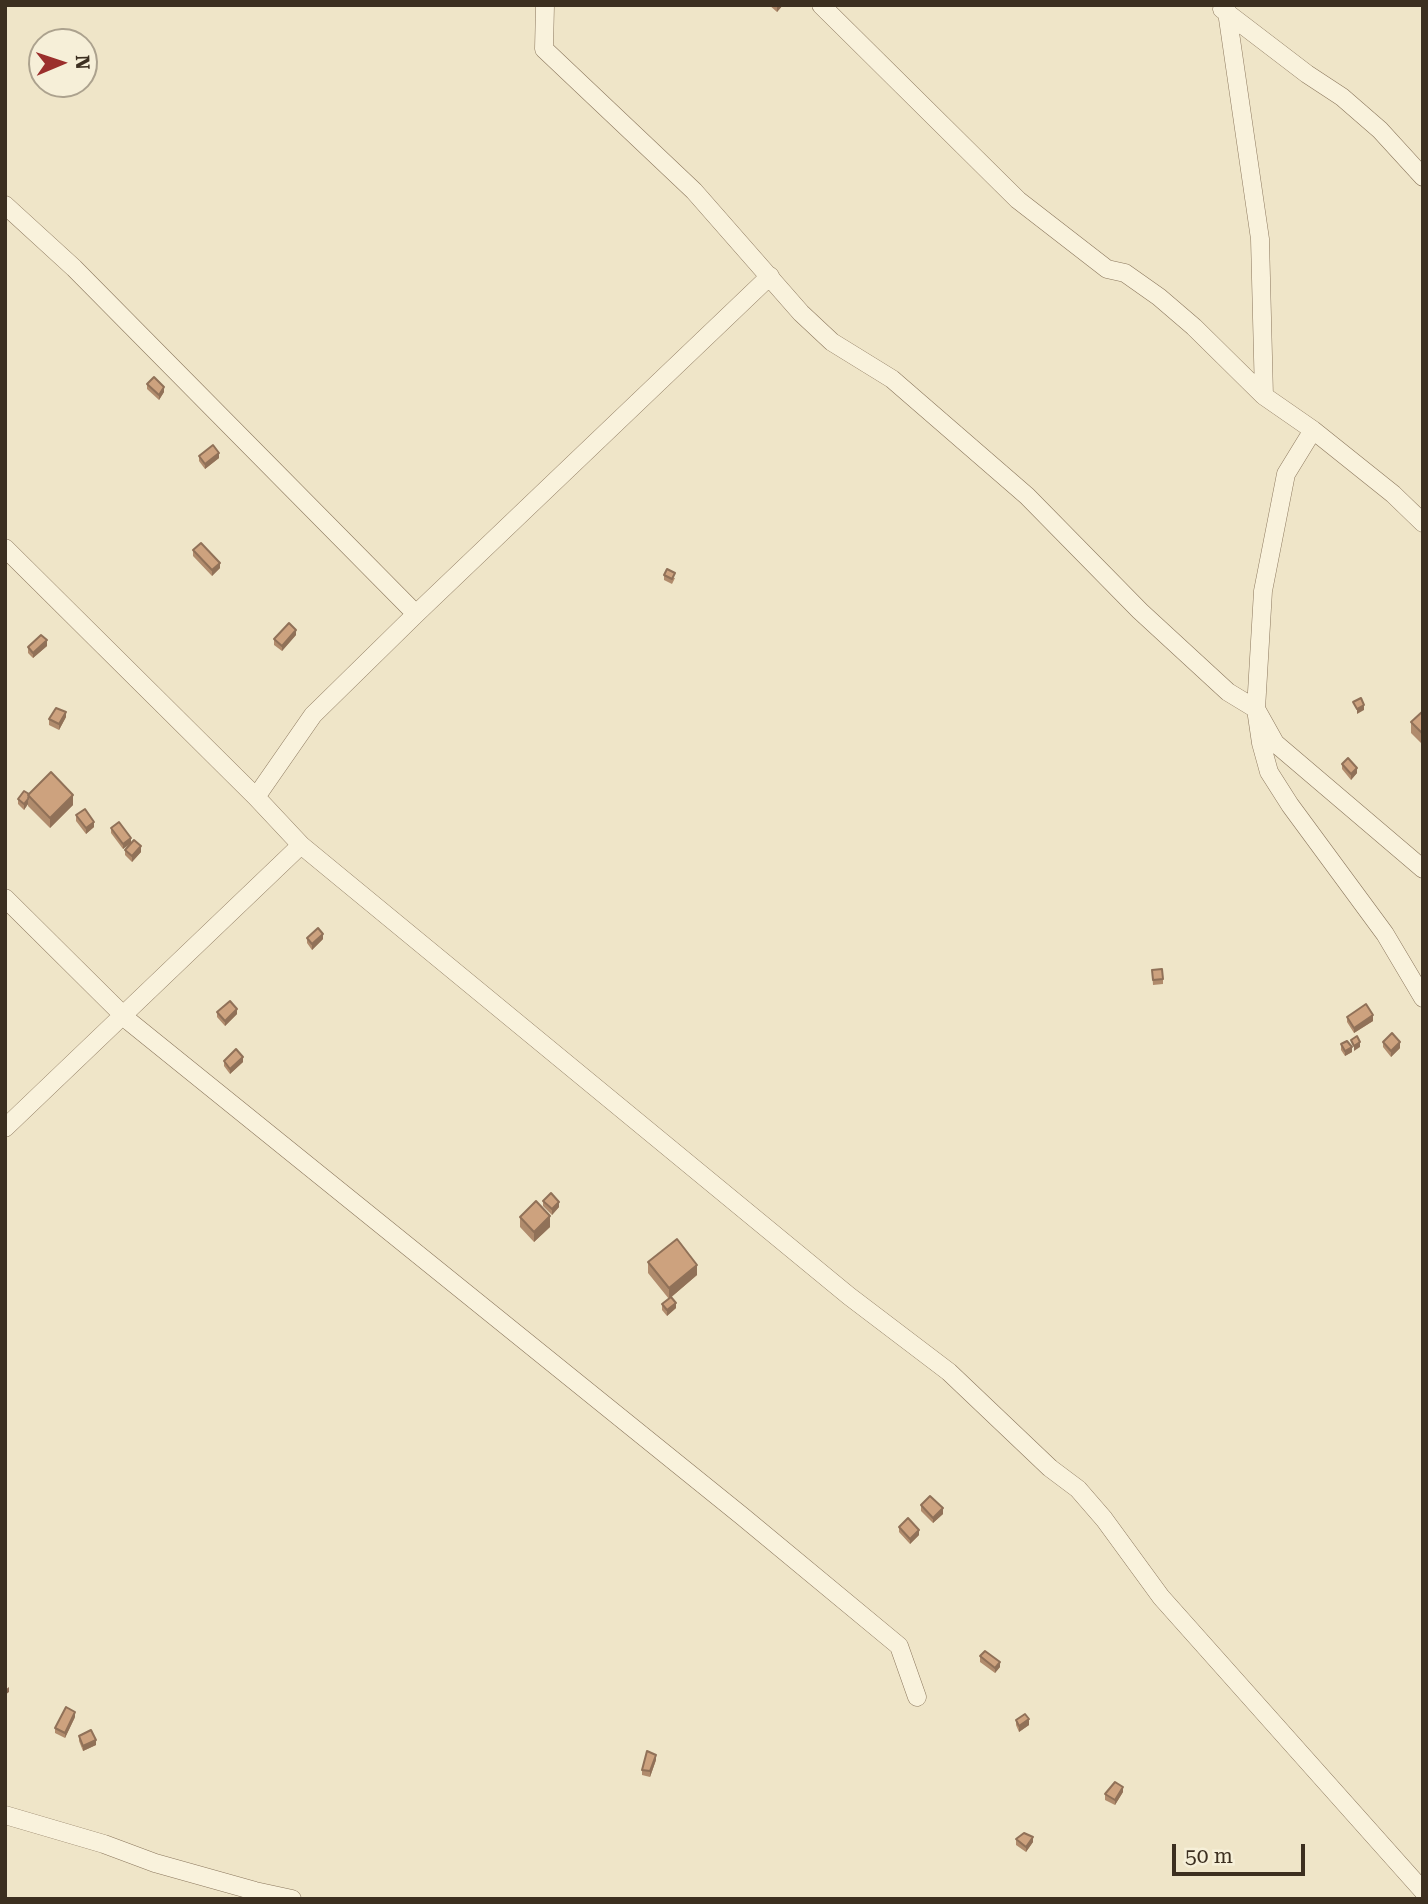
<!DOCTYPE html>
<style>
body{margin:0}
#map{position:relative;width:1428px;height:1904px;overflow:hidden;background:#efe5c8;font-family:"Roboto Serif",serif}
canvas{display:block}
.frame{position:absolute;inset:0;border:7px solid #3c2f20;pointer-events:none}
.north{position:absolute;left:28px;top:28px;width:70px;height:70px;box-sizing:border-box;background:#f6efd8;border:2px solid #aca28e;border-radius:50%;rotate:88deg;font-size:19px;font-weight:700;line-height:28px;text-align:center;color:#3c2f20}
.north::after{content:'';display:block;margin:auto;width:24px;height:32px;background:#9b2f2c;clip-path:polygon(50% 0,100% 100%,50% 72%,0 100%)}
.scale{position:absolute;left:1172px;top:1844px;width:133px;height:32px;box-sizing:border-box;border:4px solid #3c2f20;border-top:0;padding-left:9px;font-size:21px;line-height:24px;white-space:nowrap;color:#3c2f20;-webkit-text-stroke:5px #f6efd8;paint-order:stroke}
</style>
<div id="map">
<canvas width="1428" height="1904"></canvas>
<div class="frame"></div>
<div class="north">N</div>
<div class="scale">50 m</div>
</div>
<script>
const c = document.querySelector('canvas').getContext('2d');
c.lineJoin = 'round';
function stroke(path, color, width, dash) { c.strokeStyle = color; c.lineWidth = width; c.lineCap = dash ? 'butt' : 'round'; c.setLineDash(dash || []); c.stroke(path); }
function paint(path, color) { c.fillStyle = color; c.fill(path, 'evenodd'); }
const minor = new Path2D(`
 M545,5L544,49L694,191L801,313L832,342L892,379L1027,496L1140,611L1228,692L1256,709L1275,743L1423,869
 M821,5L1018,200L1107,269L1125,273L1159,297L1194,327L1264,396
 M1226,5L1260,239L1264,396L1313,430L1286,474L1263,591L1256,709L1261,743L1269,772L1290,805L1385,934L1423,998
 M1222,9L1307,74L1342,97L1380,130L1423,177
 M5,205L74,268L416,614
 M1313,430L1393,494L1423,523
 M5,548L256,797L301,845L849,1296L949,1372L1050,1468L1078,1489L1104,1519L1161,1597L1423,1891
 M256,797L313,715L416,614L770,276
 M5,898L130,1022L742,1516L899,1646L917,1697
 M5,1128L301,845
 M5,1815L104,1844L155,1863L255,1891L292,1899`);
const wall = new Path2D(`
 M769,5H783L777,12Z
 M147,384L164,392L159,400L147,389Z
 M199,456L219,458L205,469L199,461Z
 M193,550L220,568L212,576L193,556Z
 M664,575L675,578L672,584L664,580Z
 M296,635L282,651L274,645V639Z
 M47,646L33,658L28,653V647Z
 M1423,711V745L1411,733V722Z
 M66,717L59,730L49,725V719Z
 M1342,764L1357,773L1351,780L1342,769Z
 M29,794L73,805L50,828L28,806V804L24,810L18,804V799Z
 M76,815L94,827L86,834L76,821Z
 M111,828L131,843L123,849L111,833Z
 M125,850L141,852L132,862L125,855Z
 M307,938L323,939L312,950L307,943Z
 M1152,970L1163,979V984L1153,985Z
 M217,1012L237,1014L225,1026L217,1017Z
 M1347,1017L1373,1021L1354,1033L1347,1022Z
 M1383,1042L1400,1048L1391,1057L1383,1047Z
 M1341,1044L1352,1052L1345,1056L1341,1050Z
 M224,1061L243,1062L230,1074L224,1066Z
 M543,1201L559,1207L552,1215L543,1206Z
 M520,1217L550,1227L534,1242L520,1227Z
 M648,1262L697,1275L669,1299L648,1273Z
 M662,1304L676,1308L667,1316L662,1310Z
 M921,1505L943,1514L933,1523L921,1511Z
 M899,1527L919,1535L910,1544L899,1532Z
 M980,1656L1000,1667L995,1673L980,1662Z
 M75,1717L65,1738L55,1733V1728Z
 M1016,1720L1029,1725L1019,1732L1016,1725Z
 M79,1736L96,1745L83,1751L79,1741Z
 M656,1760L650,1777L642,1775V1770Z
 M1123,1792L1115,1805L1105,1800V1794Z
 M1016,1839L1033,1842L1026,1852L1016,1845Z`);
const shadedWall = new Path2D(`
 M777,5H783L777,12Z
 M164,387V392L159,400V395Z
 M219,453V458L205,469V464Z
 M220,563V568L212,576V570Z
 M296,630V635L282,651V646Z
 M47,640V646L33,658V653Z
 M1364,705V710L1357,714V709Z
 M66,712V717L59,730V724Z
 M1357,768V773L1351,780V774Z
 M73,795V805L50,828V818Z
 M28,799V804L24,810V804Z
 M94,822V827L86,834V828Z
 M131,838V843L123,849V844Z
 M141,846V852L132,862V856Z
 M323,934V939L312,950V944Z
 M237,1009V1014L225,1026V1021Z
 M1373,1015V1021L1354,1033V1028Z
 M1360,1042V1047L1354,1051V1046Z
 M1400,1042V1048L1391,1057V1051Z
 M1352,1047V1052L1345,1056V1051Z
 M243,1057V1062L230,1074V1069Z
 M559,1202V1207L552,1215V1209Z
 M550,1216V1227L534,1242V1232Z
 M697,1265V1275L669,1299V1288Z
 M676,1303V1308L667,1316V1310Z
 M943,1508V1514L933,1523V1518Z
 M919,1530V1535L910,1544V1539Z
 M1000,1662V1667L995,1673V1668Z
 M9,1687V1692L5,1695V1690Z
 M75,1712V1717L65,1738V1733Z
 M1029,1719V1725L1019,1732V1726Z
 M96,1740V1745L83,1751V1746Z
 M656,1755V1760L650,1777V1771Z
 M1123,1787V1792L1115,1805V1800Z
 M1033,1837V1842L1026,1852V1847Z`);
const building = new Path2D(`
 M154,377L164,387L159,395L147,384Z
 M213,445L219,453L205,464L199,456Z
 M201,543L220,563L212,570L193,550Z
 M667,569L675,573L672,579L664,575Z
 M289,623L296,630L282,646L274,639Z
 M41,635L47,640L33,653L28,647Z
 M1361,698L1364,705L1357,709L1353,702Z
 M56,708L66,712L59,724L49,719Z
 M1423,711V734L1411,722Z
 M1348,758L1357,768L1351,774L1342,764Z
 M51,772L73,795L50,818L28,795Z
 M24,791L29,794L28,799L24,804L18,799Z
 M85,809L94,822L86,828L76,815Z
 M119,822L131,838L123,844L111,828Z
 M134,840L141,846L132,856L125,850Z
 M318,928L323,934L312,944L307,938Z
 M1162,969L1163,979L1153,980L1152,970Z
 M230,1001L237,1009L225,1021L217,1012Z
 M1366,1004L1373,1015L1354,1028L1347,1017Z
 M1392,1033L1400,1042L1391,1051L1383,1042Z
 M1357,1036L1360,1042L1354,1046L1351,1040Z
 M1347,1041L1352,1047L1345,1051L1341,1044Z
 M236,1049L243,1057L230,1069L224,1061Z
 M551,1193L559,1202L552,1209L543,1201Z
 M536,1201L550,1216L534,1232L520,1217Z
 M677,1239L697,1265L669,1288L648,1262Z
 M671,1297L676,1303L667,1310L662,1304Z
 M930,1496L943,1508L933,1518L921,1505Z
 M908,1518L919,1530L910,1539L899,1527Z
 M985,1651L1000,1662L995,1668L980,1656Z
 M66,1707L75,1712L65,1733L55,1728Z
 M1025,1714L1029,1719L1019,1726L1016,1720Z
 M91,1730L96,1740L83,1746L79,1736Z
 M647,1751L656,1755L650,1771L642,1770Z
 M1115,1782L1123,1787L1115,1800L1105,1794Z
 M1024,1833L1033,1837L1026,1847L1016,1839Z`);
stroke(minor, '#8b775d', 19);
stroke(minor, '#f9f2dc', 18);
paint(wall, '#b08b6c');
paint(shadedWall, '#907158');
paint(building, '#cda27e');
stroke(building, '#907158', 2);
</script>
